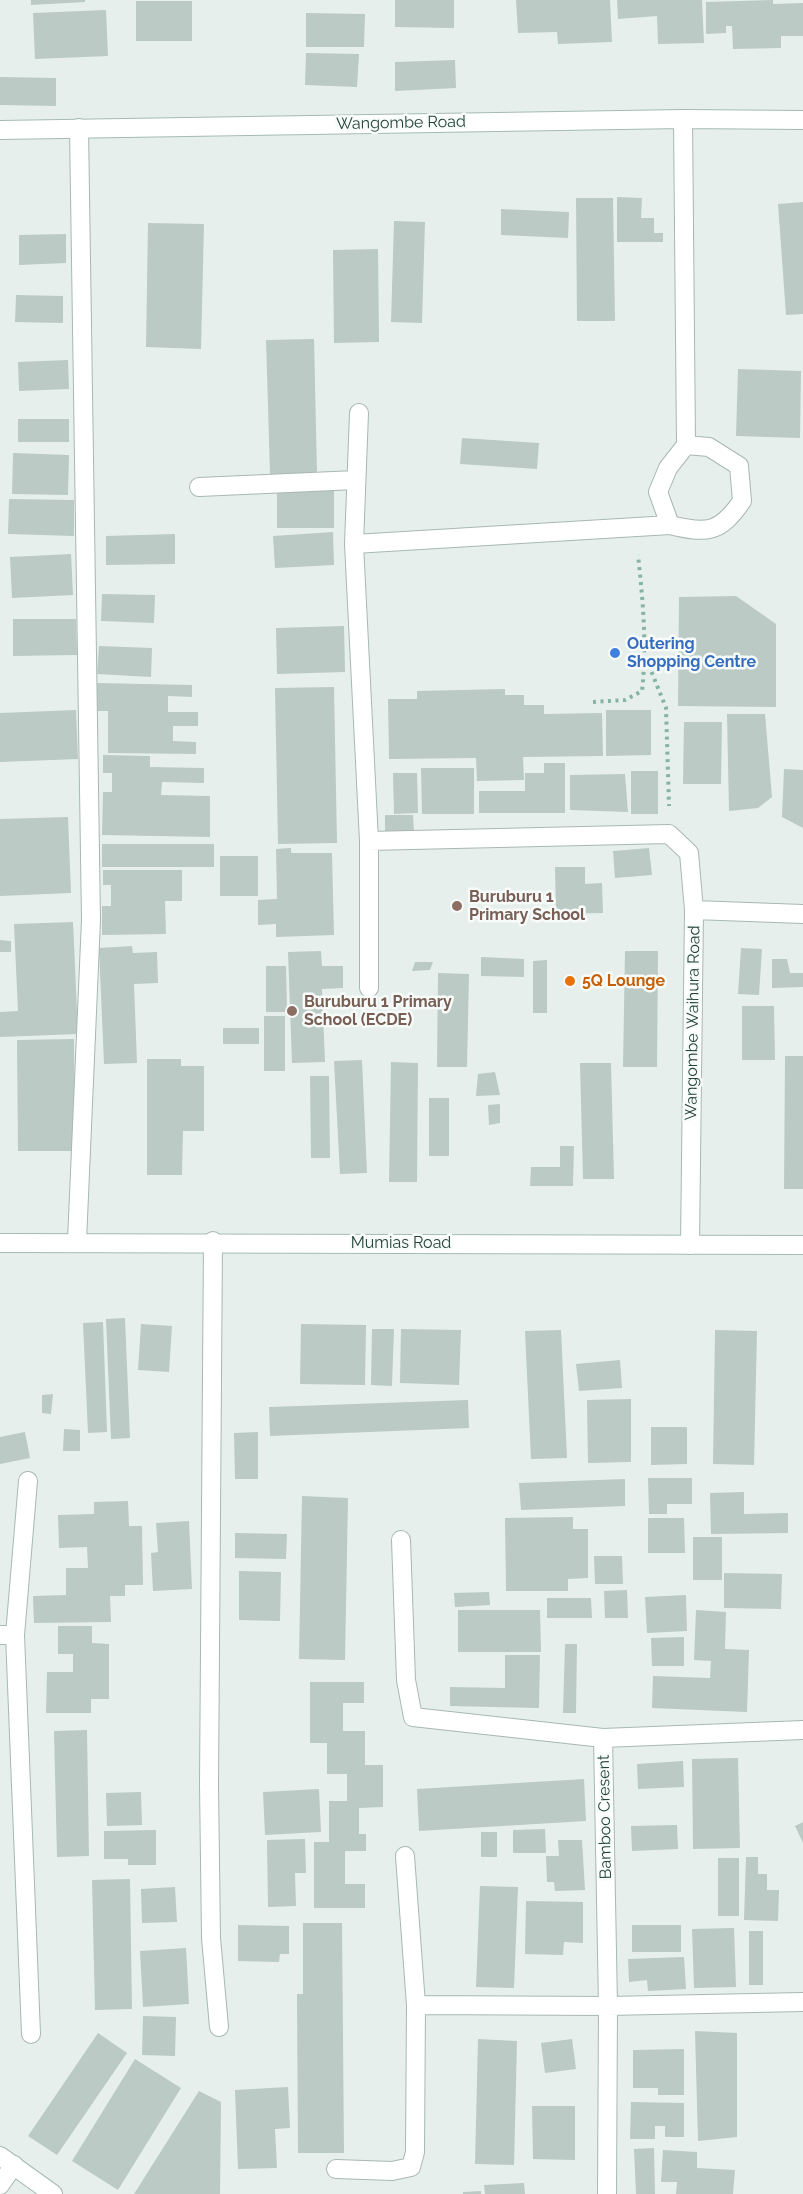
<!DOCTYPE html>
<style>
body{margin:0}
canvas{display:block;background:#e6efeb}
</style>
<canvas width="803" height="2194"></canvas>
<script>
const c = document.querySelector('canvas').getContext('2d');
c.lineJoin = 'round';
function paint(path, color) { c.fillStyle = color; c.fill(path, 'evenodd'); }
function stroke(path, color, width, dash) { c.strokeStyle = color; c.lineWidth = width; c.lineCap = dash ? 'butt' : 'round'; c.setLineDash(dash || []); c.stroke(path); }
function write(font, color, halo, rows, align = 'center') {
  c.font = font + ' Raleway,sans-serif'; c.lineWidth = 5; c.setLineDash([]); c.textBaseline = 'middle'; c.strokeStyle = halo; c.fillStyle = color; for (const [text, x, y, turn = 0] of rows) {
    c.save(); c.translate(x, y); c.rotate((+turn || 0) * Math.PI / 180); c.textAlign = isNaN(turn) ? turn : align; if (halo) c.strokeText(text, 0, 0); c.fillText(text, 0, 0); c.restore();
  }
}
const building = new Path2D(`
 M31,0H85V2L31,5Z
 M395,0H454V28L395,27Z
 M516,0H610L612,42L558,44L557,32L518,33Z
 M617,0H702L704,43L658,44L657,16L618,19Z
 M773,0V4L803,3V36H781V48L733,49L732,26H726V33L706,34V2Z
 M136,1H192V41H136Z
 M106,10L108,56L35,59L33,13Z
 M306,13L365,14L364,47H306Z
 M306,53L359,54L357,87L305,85Z
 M455,60L456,88L395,91V62Z
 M0,77L56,78V106L0,105Z
 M617,197L642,198L641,218H654V233H663V242H617Z
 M576,198H613L615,321H577Z
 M803,202V314L786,315L778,204Z
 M501,209L569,212L568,238L501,235Z
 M394,221L425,222L422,323L391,322Z
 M148,223L204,224L201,349L146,347Z
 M66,234V263L19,265V235Z
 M378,249L379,342L334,343L333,250Z
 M16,295L63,296V323L15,322Z
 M314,339L317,473L270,474L266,340Z
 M68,360L69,389L19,391L18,362Z
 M738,369L801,371L800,438L736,436Z
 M18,419H69V442H18Z
 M462,438L539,443L537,469L460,464Z
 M13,453L69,455L68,495L12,494Z
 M277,490H334V528H277Z
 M9,499L74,500V536L8,534Z
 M333,532L334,565L275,568L273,536Z
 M175,534V564L106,565V536Z
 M71,554L73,595L12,598L10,557Z
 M102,594L155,595L154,623L101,621Z
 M736,596L776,624V707L678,706L679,597Z
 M13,619H76L77,655L13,656Z
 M344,626L345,672L277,674L276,628Z
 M99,646L152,648L151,677L97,674Z
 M97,683L192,685V697L168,696V712H198V726H173V741L196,742V754L108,753V711H97Z
 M334,687L337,843L278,844L275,688Z
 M505,689V695H524V705H544V714L602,713L603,756L523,757L524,780L477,781L476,758L389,759L388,699H417V691Z
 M76,710L78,759L0,762V713Z
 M606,710H651V755L606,756Z
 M727,714H765L772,797L758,808L729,811Z
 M684,722H722L721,784H683Z
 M103,755L150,756V767L204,768V783L162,782L161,795L210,796V837L102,835L103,792H112V773H103Z
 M544,763H565V813H479V791H525V773H544Z
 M421,768H474V814H422Z
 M784,769L803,770V828L782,817Z
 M631,771H658V814H631Z
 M393,773H417L418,813L394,814Z
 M625,774L628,812L570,810V775Z
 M385,815H413L414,832L385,833Z
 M68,817L71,893L0,896V819Z
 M102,844H214V867H102Z
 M291,848V853H332L334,935L276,937V924L258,925V900L277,899L276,849Z
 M649,848L652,875L615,878L613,851Z
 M220,856H258V896H220Z
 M555,867H585V884L602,883L603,913L556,914Z
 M103,870H182V901H165L166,934L102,935V906H111V885H103Z
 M73,922L78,1034L0,1037V1012L18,1011L14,924Z
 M0,940L11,941V952H0Z
 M132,946L133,953L157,952L158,983L134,984L137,1063L104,1064L99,948Z
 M741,948L762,949L759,995L738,994Z
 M321,951L322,966H343V988L322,989L325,1062L292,1063L288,952Z
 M625,951H658L657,1067H623Z
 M481,957L524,959V977L481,976Z
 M772,959H787L790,973H803V987L772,988Z
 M547,960V1013H533V961Z
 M415,962H433L430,970L412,971Z
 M266,966H286L287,1012H266Z
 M438,973L469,974L467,1067H437Z
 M742,1006H774L775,1060H742Z
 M264,1016H285V1071H264Z
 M223,1028H259V1044H223Z
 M74,1039L75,1151H18L17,1040Z
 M785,1056H803V1189H784Z
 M147,1059H181V1066H204V1131H183L182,1175H147Z
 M362,1060L367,1173L340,1174L334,1061Z
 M391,1062L418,1063L417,1182H389Z
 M580,1063H611L614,1179H583Z
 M495,1072L500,1095L476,1096L478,1074Z
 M310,1076H329L330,1158H311Z
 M429,1098H449V1156H429Z
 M500,1104V1123L489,1125L488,1105Z
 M560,1146H574L573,1186H530L531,1167H560Z
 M125,1318L130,1438L111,1439L106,1319Z
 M103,1322L107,1432L88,1433L83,1323Z
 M141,1324L172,1326L169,1372L138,1370Z
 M301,1324L366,1325L365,1385L300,1384Z
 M372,1329H394L392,1386L371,1385Z
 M401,1329L461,1330L459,1385L400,1383Z
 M561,1330L567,1458L531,1459L525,1331Z
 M715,1330L757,1331L754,1465L713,1464Z
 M620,1360L622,1388L579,1391L576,1364Z
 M53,1394L51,1414L42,1413V1395Z
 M631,1399V1462L588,1463L587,1400Z
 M468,1400L469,1428L270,1436L269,1407Z
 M651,1427H687V1464L651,1465Z
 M64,1429L80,1430V1451H63Z
 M25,1432L30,1458L0,1464V1437Z
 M258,1432V1479H235L234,1433Z
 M648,1478H692V1504H667V1514H649Z
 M625,1479V1506L521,1510L519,1483Z
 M744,1492V1514L788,1513V1533L711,1534L710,1493Z
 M302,1496L348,1498L345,1660L299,1659Z
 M128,1501L129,1526H142L143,1585H125V1596H110L111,1622L34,1623L33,1596L66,1595V1568H88L87,1547L59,1548L58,1515L94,1514V1502Z
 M573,1517V1529H588V1578L568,1579V1591H506L505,1518Z
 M648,1518H684L685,1553H648Z
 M189,1521L192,1589L153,1591L151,1553L158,1552L156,1523Z
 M235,1533L287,1534L286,1559L235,1558Z
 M693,1537H722V1580H693Z
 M594,1556H622L623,1584H595Z
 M239,1571L281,1572L280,1621L239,1620Z
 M724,1573L782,1574L781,1609L724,1608Z
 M627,1590L628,1618H605L604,1591Z
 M489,1592L490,1605L455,1607L454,1593Z
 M686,1595L687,1631L647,1633L645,1597Z
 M547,1598H591L592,1618H547Z
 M458,1610H540L541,1652H458Z
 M696,1610L726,1612L725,1649L749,1650L747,1712L652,1708L653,1676L710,1678L711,1661L694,1660Z
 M58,1626H92V1643L109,1644V1699H91V1713H46L47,1672H73V1654H58Z
 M684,1637V1666H652L651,1638Z
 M565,1644H577L576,1713H563Z
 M505,1655H540L539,1708L450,1706V1687L505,1688Z
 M310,1682H364V1703H343V1731H365V1765H383V1807L359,1808V1834H366V1851H345V1884H365V1908H314V1842H329V1801H347V1774H327V1743H310Z
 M87,1730L89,1856L57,1857L54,1731Z
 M738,1758L740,1848L693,1849L692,1759Z
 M683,1761L684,1787L638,1789L637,1764Z
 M584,1779L586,1821L419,1831L417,1789Z
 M319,1789L321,1832L265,1835L263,1792Z
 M141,1792L142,1825L107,1826L106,1793Z
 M803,1822V1843L795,1826Z
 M677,1825L678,1849L632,1851L631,1826Z
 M545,1829L546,1853H513V1830Z
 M156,1830V1865H128V1859H104V1831Z
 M481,1832H497V1857H481Z
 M305,1839L306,1873H295L296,1906L268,1907L267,1840Z
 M558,1840H582L585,1890L555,1891L554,1882H547L546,1856H559Z
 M746,1857H758V1874H767V1890H779L778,1921L744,1920Z
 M718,1858H739V1916H718Z
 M130,1879L132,2009L95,2010L92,1880Z
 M480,1886L518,1887L514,1988L476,1987Z
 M175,1887L177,1922L142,1923L141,1889Z
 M526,1901L583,1902V1943L564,1942L563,1955L525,1954Z
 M303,1923H342L344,2153H298L297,1994H303Z
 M238,1925L289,1926V1954H280L279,1962L238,1961Z
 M632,1925H681V1952H632Z
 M734,1928L736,1987L694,1988L692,1929Z
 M749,1931H763V1985H749Z
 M186,1948L189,2004L143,2007L140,1951Z
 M684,1957L686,1989L648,1991L647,1980L629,1982L628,1959Z
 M143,2016L176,2017L175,2056L142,2055Z
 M695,2031L737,2033V2137L698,2141Z
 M98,2033L127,2053L57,2155L28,2136Z
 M478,2039L517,2041L514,2165L475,2164Z
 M572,2039L576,2069L545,2073L541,2043Z
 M684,2049V2095H658V2088H633V2050Z
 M135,2059L181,2088L118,2190L72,2161Z
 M288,2087L290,2128L275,2129L277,2168L238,2169L235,2090Z
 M199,2091L221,2102L220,2194H134Z
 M631,2102L684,2103V2137H665V2126H655V2139H630Z
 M532,2106H575V2160L533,2159Z
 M654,2148L655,2194H636L634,2149Z
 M663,2150L697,2152V2168L735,2170L733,2194H676L677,2182H661Z
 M524,2183L525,2194H485L484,2185Z
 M481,2191V2194H463V2192Z`);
const path = new Path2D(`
 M646,658L666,708L669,806
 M593,702L625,700L642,691C647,645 643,601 638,555`);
const street = new Path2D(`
 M683,119L686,445L668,468L658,492L670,525C707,534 720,533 742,501L739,466L709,447L686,445
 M359,413L354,544L369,841V988
 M199,487L356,480
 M354,544L670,525
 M369,841L669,834L689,853L694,910
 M77,1241L91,920L79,128
 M213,1241L209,1784L211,1938L219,2027
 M690,1245L694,910L803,914
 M401,1540L406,1680L413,1717L603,1738L608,2006L607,2194
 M0,1635H15L28,1481
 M15,1635L31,2034
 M603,1738L803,1730
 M405,1856L416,2005
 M336,2169L392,2171L411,2167L415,2152L416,2005L608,2006L803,2002
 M0,2185L14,2165`);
const secondary = new Path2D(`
 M0,130L683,119L803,120
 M0,1243L803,1245
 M0,2156L53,2194`);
const markers = [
 [615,653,6,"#3f7fe0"],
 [457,906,6,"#8d6e63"],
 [570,981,6,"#e8710a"],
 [292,1011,6,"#8d6e63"]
];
const streetNames = [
 ["Wangombe Road",401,123,-1],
 ["Wangombe Waihura Road",693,1023,-89],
 ["Mumias Road",401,1243],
 ["Bamboo Cresent",605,1817,-91]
];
const shopNames = [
 ["Outering",627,644],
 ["Shopping Centre",627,662]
];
const educationNames = [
 ["Buruburu 1",469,897],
 ["Primary School",469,915],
 ["Buruburu 1 Primary",304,1002],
 ["School (ECDE)",304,1020]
];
const foodNames = [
 ["5Q Lounge",582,981]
];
paint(building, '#bbcac4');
stroke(street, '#a8b8b2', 20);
stroke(secondary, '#a4bbb3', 20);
stroke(path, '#86b3a5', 4, [3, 4.5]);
stroke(street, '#fff', 18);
stroke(secondary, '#fff', 18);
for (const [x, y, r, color] of markers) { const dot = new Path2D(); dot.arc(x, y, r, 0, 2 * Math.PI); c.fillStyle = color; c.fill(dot); stroke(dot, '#f7fbf9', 2); }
write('16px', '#24423a', '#f7fbf9', streetNames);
write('bold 16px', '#366cbe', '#f7fbf9', shopNames, 'left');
write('bold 16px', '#785e54', '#f7fbf9', educationNames, 'left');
write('bold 16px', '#c56008', '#f7fbf9', foodNames, 'left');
</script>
